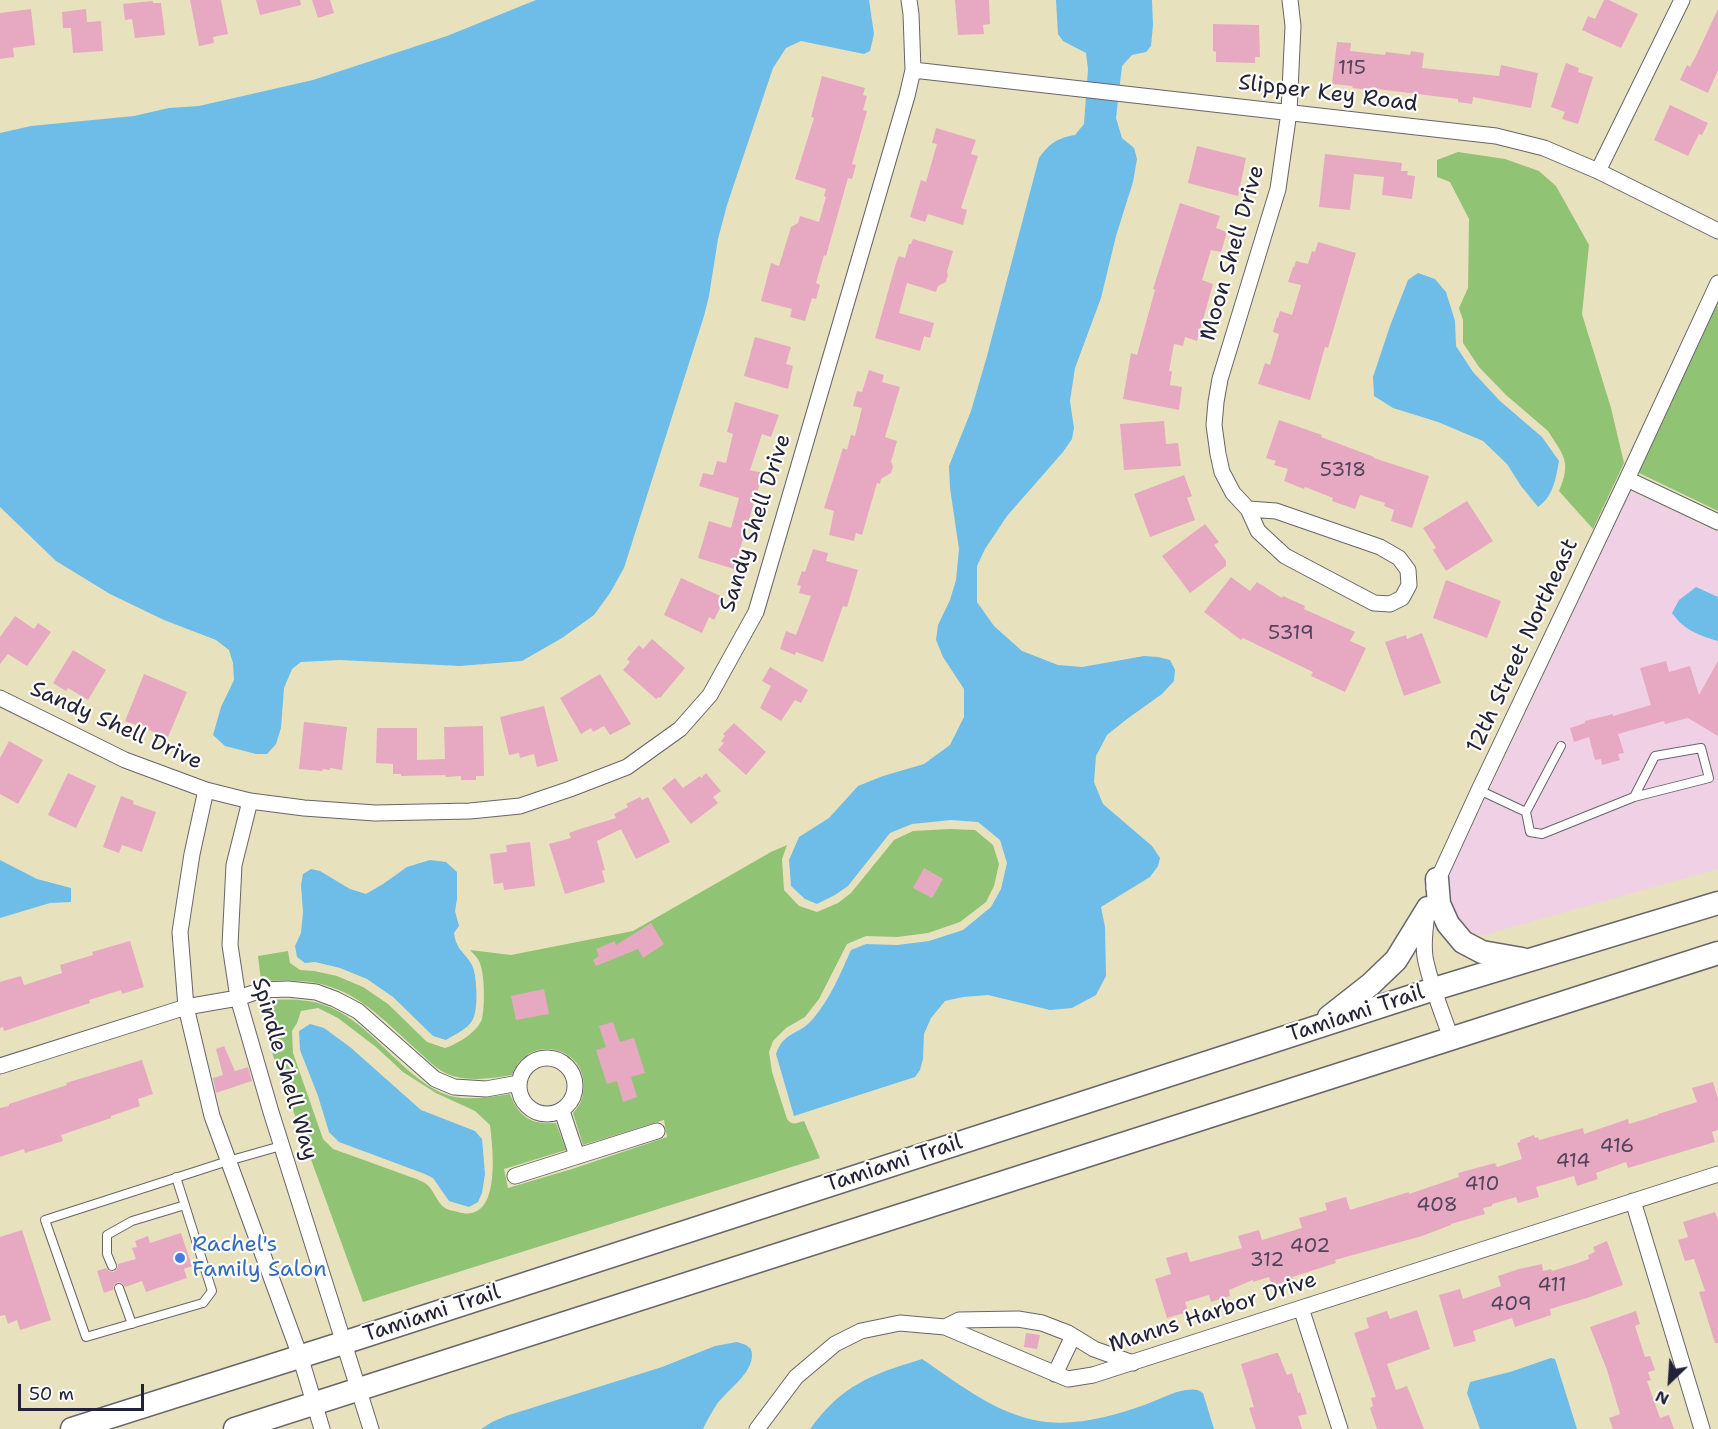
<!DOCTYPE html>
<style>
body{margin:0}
#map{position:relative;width:1718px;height:1429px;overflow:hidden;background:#e8e1be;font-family:"Shantell Sans",sans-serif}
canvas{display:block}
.north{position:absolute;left:1640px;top:1351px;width:60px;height:60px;-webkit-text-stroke:4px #fdfcf7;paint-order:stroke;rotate:205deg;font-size:16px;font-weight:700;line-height:24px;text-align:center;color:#22223b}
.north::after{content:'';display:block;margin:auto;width:21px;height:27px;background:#22223b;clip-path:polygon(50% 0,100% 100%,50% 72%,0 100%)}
.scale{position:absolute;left:18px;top:1384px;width:126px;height:27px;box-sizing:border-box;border:3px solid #22223b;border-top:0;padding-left:8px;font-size:18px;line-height:21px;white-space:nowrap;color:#22223b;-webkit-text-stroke:4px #fdfcf7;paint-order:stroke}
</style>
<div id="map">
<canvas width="1718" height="1429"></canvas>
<div class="north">N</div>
<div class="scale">50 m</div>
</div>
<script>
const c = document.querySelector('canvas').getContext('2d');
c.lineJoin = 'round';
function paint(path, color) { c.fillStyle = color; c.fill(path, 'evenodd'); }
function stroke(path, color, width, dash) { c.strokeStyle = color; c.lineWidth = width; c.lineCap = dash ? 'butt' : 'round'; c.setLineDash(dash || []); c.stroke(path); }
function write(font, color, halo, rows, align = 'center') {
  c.font = font + ' "Shantell Sans",sans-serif'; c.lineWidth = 4.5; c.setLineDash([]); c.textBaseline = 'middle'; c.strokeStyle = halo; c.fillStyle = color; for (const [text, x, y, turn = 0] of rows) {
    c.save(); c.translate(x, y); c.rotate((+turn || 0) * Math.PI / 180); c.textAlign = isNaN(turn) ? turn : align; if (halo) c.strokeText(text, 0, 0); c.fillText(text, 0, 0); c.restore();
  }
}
const built = new Path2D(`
 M1631,491L1718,532V597L1696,587L1694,633L1718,641V869L1484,935L1467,932L1455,918L1448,901L1446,881Z`);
const green = new Path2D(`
 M1458,152L1505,159L1539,171L1556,186L1589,245L1582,314L1611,408L1624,463L1593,529L1559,491C1572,461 1563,455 1548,431L1506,395L1479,367L1463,343V320L1459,308L1468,288L1469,219L1450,182L1437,177V160Z
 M1718,303V511L1639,473Z
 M950,829L975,830L993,845L999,864L994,886L986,902L960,922L928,933L897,937L866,936L847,944L819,999L805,1017L786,1028L773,1041L769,1052L772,1072L787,1119C792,1126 797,1123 804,1121L820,1158L363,1302L270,1047L264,1000C287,999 311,998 332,1008C376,1028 407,1083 450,1096C469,1101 491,1097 510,1094C519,1117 531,1125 556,1123L566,1150L504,1169L508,1188L572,1169L667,1137L664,1120L583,1145L573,1113C578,1108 582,1101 583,1093C591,1047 528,1031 512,1075C494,1078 475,1081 457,1077C441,1074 430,1062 419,1052C394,1030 370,1003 339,990C314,979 288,980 261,981L258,956L288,951L290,963L300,970L314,971L337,976L363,987L388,1004L427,1042L445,1048C458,1044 477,1032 482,1019C485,1006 485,973 479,961C477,957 473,953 470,950L511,955L633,931L771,852L787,845L782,859L784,890L799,906L817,912L838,903L851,893L894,840L913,831ZM318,1008L338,1018L376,1047L403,1072L436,1093L475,1111L490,1125C493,1149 502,1225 458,1212C454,1211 448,1210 445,1208C436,1202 434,1189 425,1183C416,1178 404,1175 394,1171C374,1164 354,1156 333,1149L323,1139L293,1053L292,1031L297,1023L301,1011Z`);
const water = new Path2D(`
 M536,0H869L874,34L870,51L864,54L801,41L786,48L773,68L727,205L718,239L709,296L704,316L624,568L610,593L594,615L562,638L522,661L460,666L340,660L301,662L292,669L284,688L281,728L276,744L267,754H256L225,746L213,735L221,707L234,680L233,663L229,650L216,640L164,620L110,594L56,561L0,507V133L31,126L134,116L169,108L199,106L313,80L447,36Z
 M1056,0H1152L1153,25L1151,46L1146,52L1132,55L1122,66L1116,118L1122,138L1134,148L1137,159L1133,182L1116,236L1101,298L1075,368L1070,401L1074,428L1072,439L1063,452L1007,516L985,549L977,566V602L994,626L1022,651L1058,665L1082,667L1144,656L1158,657L1170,660L1175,670L1174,681L1162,694L1127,719L1107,735L1096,756L1094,782L1103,804L1152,846L1160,858L1158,866L1150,877L1101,907L1105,927L1106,976L1096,995L1072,1008L1050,1010L988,995L963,997L945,1001L931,1018L924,1034L923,1059L920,1070L915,1077L794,1116L776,1054C784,1031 799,1035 812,1020C830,999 840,975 851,950L866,944L897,945L929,941L963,930L991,907L1001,889L1007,863L1000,840L978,822L951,820L912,824L890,833L848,886L835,895L817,904L805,899L791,886L789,860L799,837L829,818L858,786L883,776L924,764L950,745L964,717V689L943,657L936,640L938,625L950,600L956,580L959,549L950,488L949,466L971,411L987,356L1039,158C1050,143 1057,138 1075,135L1084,124L1088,69L1086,53L1063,41L1058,34Z
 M1418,273L1435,279L1446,292L1455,321L1456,346L1473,372L1500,401L1542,437L1559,461C1556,478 1553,497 1538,507L1521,486L1507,464L1483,441L1438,422L1393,408L1374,396L1373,377L1390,326L1408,280Z
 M1696,587L1718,597V641C1698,635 1684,630 1672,613L1679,600Z
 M0,860L37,879L71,888V902L50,903L0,918Z
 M430,860L446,862L457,872V899L455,911L459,926L454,933C456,950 465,952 472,965C477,975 479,1011 472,1021C467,1029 454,1035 446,1040L433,1036L393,997L367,979L340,968L315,962L305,963L297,957L295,946L301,933L303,912L301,885L303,874L311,869L320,871L350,889L366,894L383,884L407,867Z
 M310,1024L324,1028L350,1047L421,1110L475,1131L482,1139L485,1174L482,1193L478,1202L469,1207L449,1201L433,1178L425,1174L339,1142L329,1132L318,1096L300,1050L299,1031Z
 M737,1342L746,1345L751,1349C758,1370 728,1389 717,1404C712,1412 707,1420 703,1429H481L492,1422L506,1416L662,1367L715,1346Z
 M1551,1358L1555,1359L1577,1429H1480L1467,1393L1470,1382L1510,1372Z
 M922,1359C958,1383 994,1413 1039,1421C1074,1427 1114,1416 1147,1404C1160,1399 1173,1392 1186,1390C1193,1389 1198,1389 1203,1393L1214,1429H810C843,1384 871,1375 922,1359Z`);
const building = new Path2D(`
 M190,0H221L228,34L213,37L214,43L199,46Z
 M256,0H300L301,5L260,15Z
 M312,0H330L334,13L318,18Z
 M955,0H989L990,24L983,25L984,34L958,35Z
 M1604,0H1609L1638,14L1621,48L1582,30L1588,16L1595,19Z
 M153,1V3H161L165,35L135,38L132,19L125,20L123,4Z
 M31,9L35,45L13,48L14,57L0,59V13Z
 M86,9L87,22L101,21L103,51L73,53L71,28H63L62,12Z
 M1718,9V70L1708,93L1680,80L1687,65L1690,67L1697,54Z
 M1213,24L1259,25L1260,57H1255V63L1216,62V52L1213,51Z
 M1337,42L1351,43L1350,51L1385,55L1386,52L1410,55L1411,51L1424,53L1422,68L1499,76L1501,65L1538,73L1531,108L1473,97L1472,104L1458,102V99L1369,88V90L1352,88L1353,86L1332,84Z
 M1566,63L1579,68L1578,72L1593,77L1578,124L1562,119L1565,112L1551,107Z
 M822,76L865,88L863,95L867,96L863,110L867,111L852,164L856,165L852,179L848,178L826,256L824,255L816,283L820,285L816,299L812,298L805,321L790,317L792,309L761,301L771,263L779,266L791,227L798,223L800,216L819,222L826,197L824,196L826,189L795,179L814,118L811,117Z
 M1670,105L1708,123L1702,135L1699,134L1688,156L1654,140Z
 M936,128L976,140L971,154L978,156L961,208L967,210L963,225L928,214L925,222L910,217L921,180L926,182L937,144L932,143Z
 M1197,146L1246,158L1238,196L1188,183Z
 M1325,154L1402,163L1401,171H1408L1407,175L1415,176L1412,199L1382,195L1384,177L1354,174L1350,210L1319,207Z
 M1180,203L1220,216L1216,228L1227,232L1221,252L1211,250L1202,280L1213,284L1197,341L1185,337L1183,346L1174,344L1169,371H1172L1170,385L1182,387L1179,410L1123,399L1131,353L1137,355L1155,290L1153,289Z
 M913,239L953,251L947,272L948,275L946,282L938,286L936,292L907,283L899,313L934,323L930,338L924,336L920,351L875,338L896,263L899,256L905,258L909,244H911Z
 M1318,242L1356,253L1328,348L1325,347L1310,400L1258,384L1265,363L1270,365L1279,334L1273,332L1277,317L1278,318L1280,311L1292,315L1301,285L1288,282L1293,267H1294L1296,261L1308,264L1312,251L1315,252Z
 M755,337L791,347L786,364L793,366L788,389L744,376Z
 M869,370L884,375L882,382L900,387L885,437L897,441L891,462L893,466L891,473L881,479L880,484L877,483L862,535L856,533L854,541L829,535L834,511L824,508L843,448L847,450L851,435L855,436L862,408L853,406L857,391L862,392Z
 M735,402L779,415L771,437L762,434L750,470L763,473L734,569L698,558L709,521L731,528L739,498L699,486L703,473L713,475L717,461L726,463L733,434L727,432Z
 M1279,420L1322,435L1321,437L1374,457V458L1429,476L1412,528L1391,521L1394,510L1384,506L1385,503L1360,495L1355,509L1332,501L1333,498L1305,487L1304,489L1284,481L1288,469L1274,465L1276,461L1266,458Z
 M1164,421L1166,444L1178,443L1181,466L1124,470L1120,424Z
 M1184,475L1192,496L1187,498L1195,520L1150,537L1134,494Z
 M1467,501L1493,541L1446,571L1433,550L1436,548L1423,528Z
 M1205,524L1219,542L1214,545L1226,561V566L1190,593L1162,556Z
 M813,549L828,553L826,561L858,570L847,607L843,606L823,662L796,652L795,655L780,649L786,631L796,635L811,596L799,593L801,586L797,585L802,571L805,572Z
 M1231,577L1250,591L1257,582L1282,598L1283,596L1305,606L1304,609L1355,632L1350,641L1366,648L1345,692L1311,676L1313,672L1243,638L1241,640L1204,612Z
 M681,578L725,598L714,620L709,617L702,633L664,615Z
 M1446,580L1501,601L1487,638L1433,618Z
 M15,616L34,629L38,623L51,632L27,666L8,654L0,664V637Z
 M1422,633L1441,683L1404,696L1385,642L1406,635L1407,639Z
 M652,639L685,668L660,698L659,697L656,699L623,670L630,662L627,659L639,645L643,649Z
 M73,650L106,670L88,700L68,688L66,691L53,683Z
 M1666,661L1669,672L1690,666L1699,695L1718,661V736L1688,718L1665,724L1664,721L1618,734L1624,753L1618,754L1620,760L1602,765L1601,759L1595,760L1589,737L1574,742L1570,728L1585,723V721L1613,714V716L1651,705L1640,668Z
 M770,667L808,690L801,703L795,700L781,721L760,708L771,686L762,681Z
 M144,674L187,692L168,737L125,721Z
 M600,674L631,724L610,735L604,726L593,732L591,728L581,734L560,698Z
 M544,706L558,761L537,767L534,754L520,758L519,753L509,755L500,717Z
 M304,722L347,727L342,770L330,768V770L323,769L322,771L299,769Z
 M734,723L766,752L746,775L718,750L724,743L721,741L725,736L723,734Z
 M483,726L484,776H476V780H461V776L446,777L445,775L401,776V774H393V764L376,763L377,728H417V760L445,759L444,727Z
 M9,741L43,760L18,804L0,794V758Z
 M68,773L96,786L76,828L48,815Z
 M706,773L721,791L713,797L718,803L691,824L662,788L675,778L683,788L700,776L701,778Z
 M121,796L134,801L133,804L156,812L142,852L122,845L119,853L103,847Z
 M640,797L642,800L648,797L670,842L636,859L621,829L597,841L605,870L602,871L605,882L565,894L549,844L571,838L569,833L577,830L616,818L614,814L628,807L626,804Z
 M530,842L535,886L504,890L503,883L494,884L490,854L507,852L506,845Z
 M924,868L943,879L932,898L913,888Z
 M651,923L664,944L643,958L638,949L596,966L593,960L599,956L596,949L615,941L616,945Z
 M130,941L144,987L122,994L121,990L89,1000L90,1003L4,1031L3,1027L0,1028V982L21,976L24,985L62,973L60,965L93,955L92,952Z
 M544,989L549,1014L516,1020L511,996Z
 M613,1022L620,1042L634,1038L645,1073L631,1077L637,1097L623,1102L617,1081L607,1084L596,1050L606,1047L599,1026Z
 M224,1046L235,1071L248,1067L252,1081L216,1093L213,1078L223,1075L216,1049Z
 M142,1060L153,1094L138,1099L140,1106L111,1116V1118L61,1135L63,1141L25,1153L24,1149L0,1157V1108L9,1106V1104L67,1085L66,1083Z
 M1713,1082L1718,1099V1130L1712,1132L1715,1142L1628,1168L1626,1162L1596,1173L1598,1179L1577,1186L1574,1176L1536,1187L1539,1197L1518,1203L1516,1197L1492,1204V1206L1483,1208L1485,1214L1451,1224V1225L1422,1236L1335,1260L1336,1263L1292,1277L1293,1279L1272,1286L1269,1277L1253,1282V1280L1229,1290L1230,1296L1211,1302L1209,1295L1185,1302L1188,1312L1167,1318L1155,1279L1171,1274L1166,1258L1187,1252L1190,1262L1242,1248L1238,1236L1259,1230L1262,1240L1302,1228L1299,1218L1327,1210L1325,1203L1346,1197L1350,1210L1409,1192V1194L1459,1177L1458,1173L1495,1163L1497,1167L1522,1159L1517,1143L1520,1142V1140L1534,1135L1535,1138L1538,1137L1539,1140L1583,1128L1584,1134L1628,1119L1629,1124L1658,1115V1114L1697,1102L1692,1088Z
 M1715,1212L1718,1220V1343H1715L1699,1292L1705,1291L1694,1259L1685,1261L1678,1240L1688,1237L1683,1222Z
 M22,1230L51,1320L20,1330L17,1320L8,1324L5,1315L0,1316V1237Z
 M181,1233L192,1266L184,1269L187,1278L146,1292L142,1281L125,1287L122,1283L118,1282L114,1285L113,1290L104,1293L97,1271L106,1268L109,1271L114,1272L117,1269L118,1264L136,1259L132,1248L137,1247L135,1241L148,1236L150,1243Z
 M1607,1241L1623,1285L1587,1298L1550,1309L1551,1315L1515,1327L1512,1318L1473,1331L1476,1341L1454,1347L1439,1295L1460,1289L1463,1299L1501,1286L1498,1276L1519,1269L1542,1264L1543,1271L1551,1269L1552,1271L1572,1265L1589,1259L1588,1255L1595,1252L1593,1247Z
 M1417,1310L1430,1349L1387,1364L1396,1390L1407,1386L1424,1429H1377L1370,1408L1373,1406L1371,1398L1376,1397L1354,1333L1369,1328L1366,1318L1387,1311L1390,1319Z
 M1636,1311L1640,1324L1635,1326L1645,1357L1650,1356L1655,1370L1648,1372L1651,1380L1647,1381L1660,1418L1669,1415L1674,1429H1613L1609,1418L1620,1414L1607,1370L1590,1327Z
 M1026,1333L1040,1335L1037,1349L1024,1347Z
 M1276,1353H1278L1287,1375L1292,1373L1298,1393L1300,1392L1307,1414L1298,1416L1302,1429H1256L1249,1408L1254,1407L1241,1364Z`);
const lane = new Path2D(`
 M1561,746L1526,812L1530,832L1542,834L1634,797L1709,778L1701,748L1655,756L1634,797
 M1479,790L1526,812
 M176,1177L212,1291L203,1303L86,1337L45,1220L228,1161L281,1146
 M112,1266L107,1254V1235L132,1221L185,1205
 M119,1288L132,1324`);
const street = new Path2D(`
 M913,70L1496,136L1544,148L1598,171L1718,231
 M1598,171L1682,0
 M1627,479L1718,522
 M1248,509L1276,511L1380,547L1399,558L1408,570L1409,585L1402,598L1390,604L1374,603L1285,556L1258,531L1248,509L1233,493L1222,472L1218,454L1214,425L1216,402L1220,379L1278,189L1289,112L1293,26L1290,0
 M0,698L125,760L206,790L250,801L304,808L375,813L470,811L520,806L570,789L627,767L680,729L710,695L756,612L907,96L913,70L911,14L909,0
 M206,790L192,854L180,932L186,1007L212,1116L300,1356L322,1429
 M250,801L234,865L230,945L238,998L271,1112L371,1429
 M1434,888L1479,790L1627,479L1718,283
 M1427,914C1425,928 1423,943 1425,957C1430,984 1442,1012 1451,1038
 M519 1086a28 28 0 1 1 56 0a28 28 0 1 1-56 0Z
 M0,1066L186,1007L238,998L262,990L288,989L316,992L335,999L358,1011L435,1079L454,1087L486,1089L519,1083
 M562,1111L577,1156
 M515,1176L657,1131
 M1633,1201L1702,1429
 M1301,1308L1340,1429
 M945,1327L959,1320L1018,1319L1042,1323L1068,1333L1094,1349L1133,1363
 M1055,1374L1073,1336
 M757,1429L796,1377L835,1344L861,1331L900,1323L945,1327L1068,1379L1093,1375L1718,1174`);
const primary = new Path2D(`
 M1437,879L1439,904L1448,924L1463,942L1482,952L1522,959
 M1329,1017L1371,984L1396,960L1428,908
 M72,1429L343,1343L1434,989L1718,903
 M235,1429L1718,953`);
const markers = [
 [180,1258,6,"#3f7fe0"]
];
const numberNames = [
 ["115",1352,69],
 ["5318",1343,471],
 ["5319",1291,634],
 ["416",1617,1147],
 ["414",1573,1162],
 ["410",1482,1185],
 ["408",1437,1206],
 ["402",1310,1247],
 ["312",1267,1261],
 ["411",1552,1286],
 ["409",1511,1305]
];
const streetNames = [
 ["Slipper Key Road",1328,94,7],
 ["Moon Shell Drive",1233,253,-74],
 ["Sandy Shell Drive",756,523,-72],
 ["12th Street Northeast",1523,646,-65],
 ["Sandy Shell Drive",116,726,24],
 ["Tamiami Trail",1356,1014,-18],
 ["Spindle Shell Way",284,1069,74],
 ["Tamiami Trail",894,1164,-18],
 ["Manns Harbor Drive",1213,1313,-18],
 ["Tamiami Trail",432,1314,-18]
];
const shopNames = [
 ["Rachel's",192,1245],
 ["Family Salon",192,1270]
];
paint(built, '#f0d0e5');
paint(green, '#91c374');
paint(water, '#6dbde8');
paint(building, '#e7a9c2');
stroke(lane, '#676569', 10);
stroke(street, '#676569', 17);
stroke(primary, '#676569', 25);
stroke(lane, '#fff', 8);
stroke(street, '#fff', 15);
stroke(primary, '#fff', 22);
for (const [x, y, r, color] of markers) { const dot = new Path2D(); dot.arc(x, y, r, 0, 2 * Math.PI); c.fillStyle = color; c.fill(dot); stroke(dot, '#fdfcf7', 2); }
write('20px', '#53445d', null, numberNames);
write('22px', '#22223b', '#fdfcf7', streetNames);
write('22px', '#366cbe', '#fdfcf7', shopNames, 'left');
</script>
